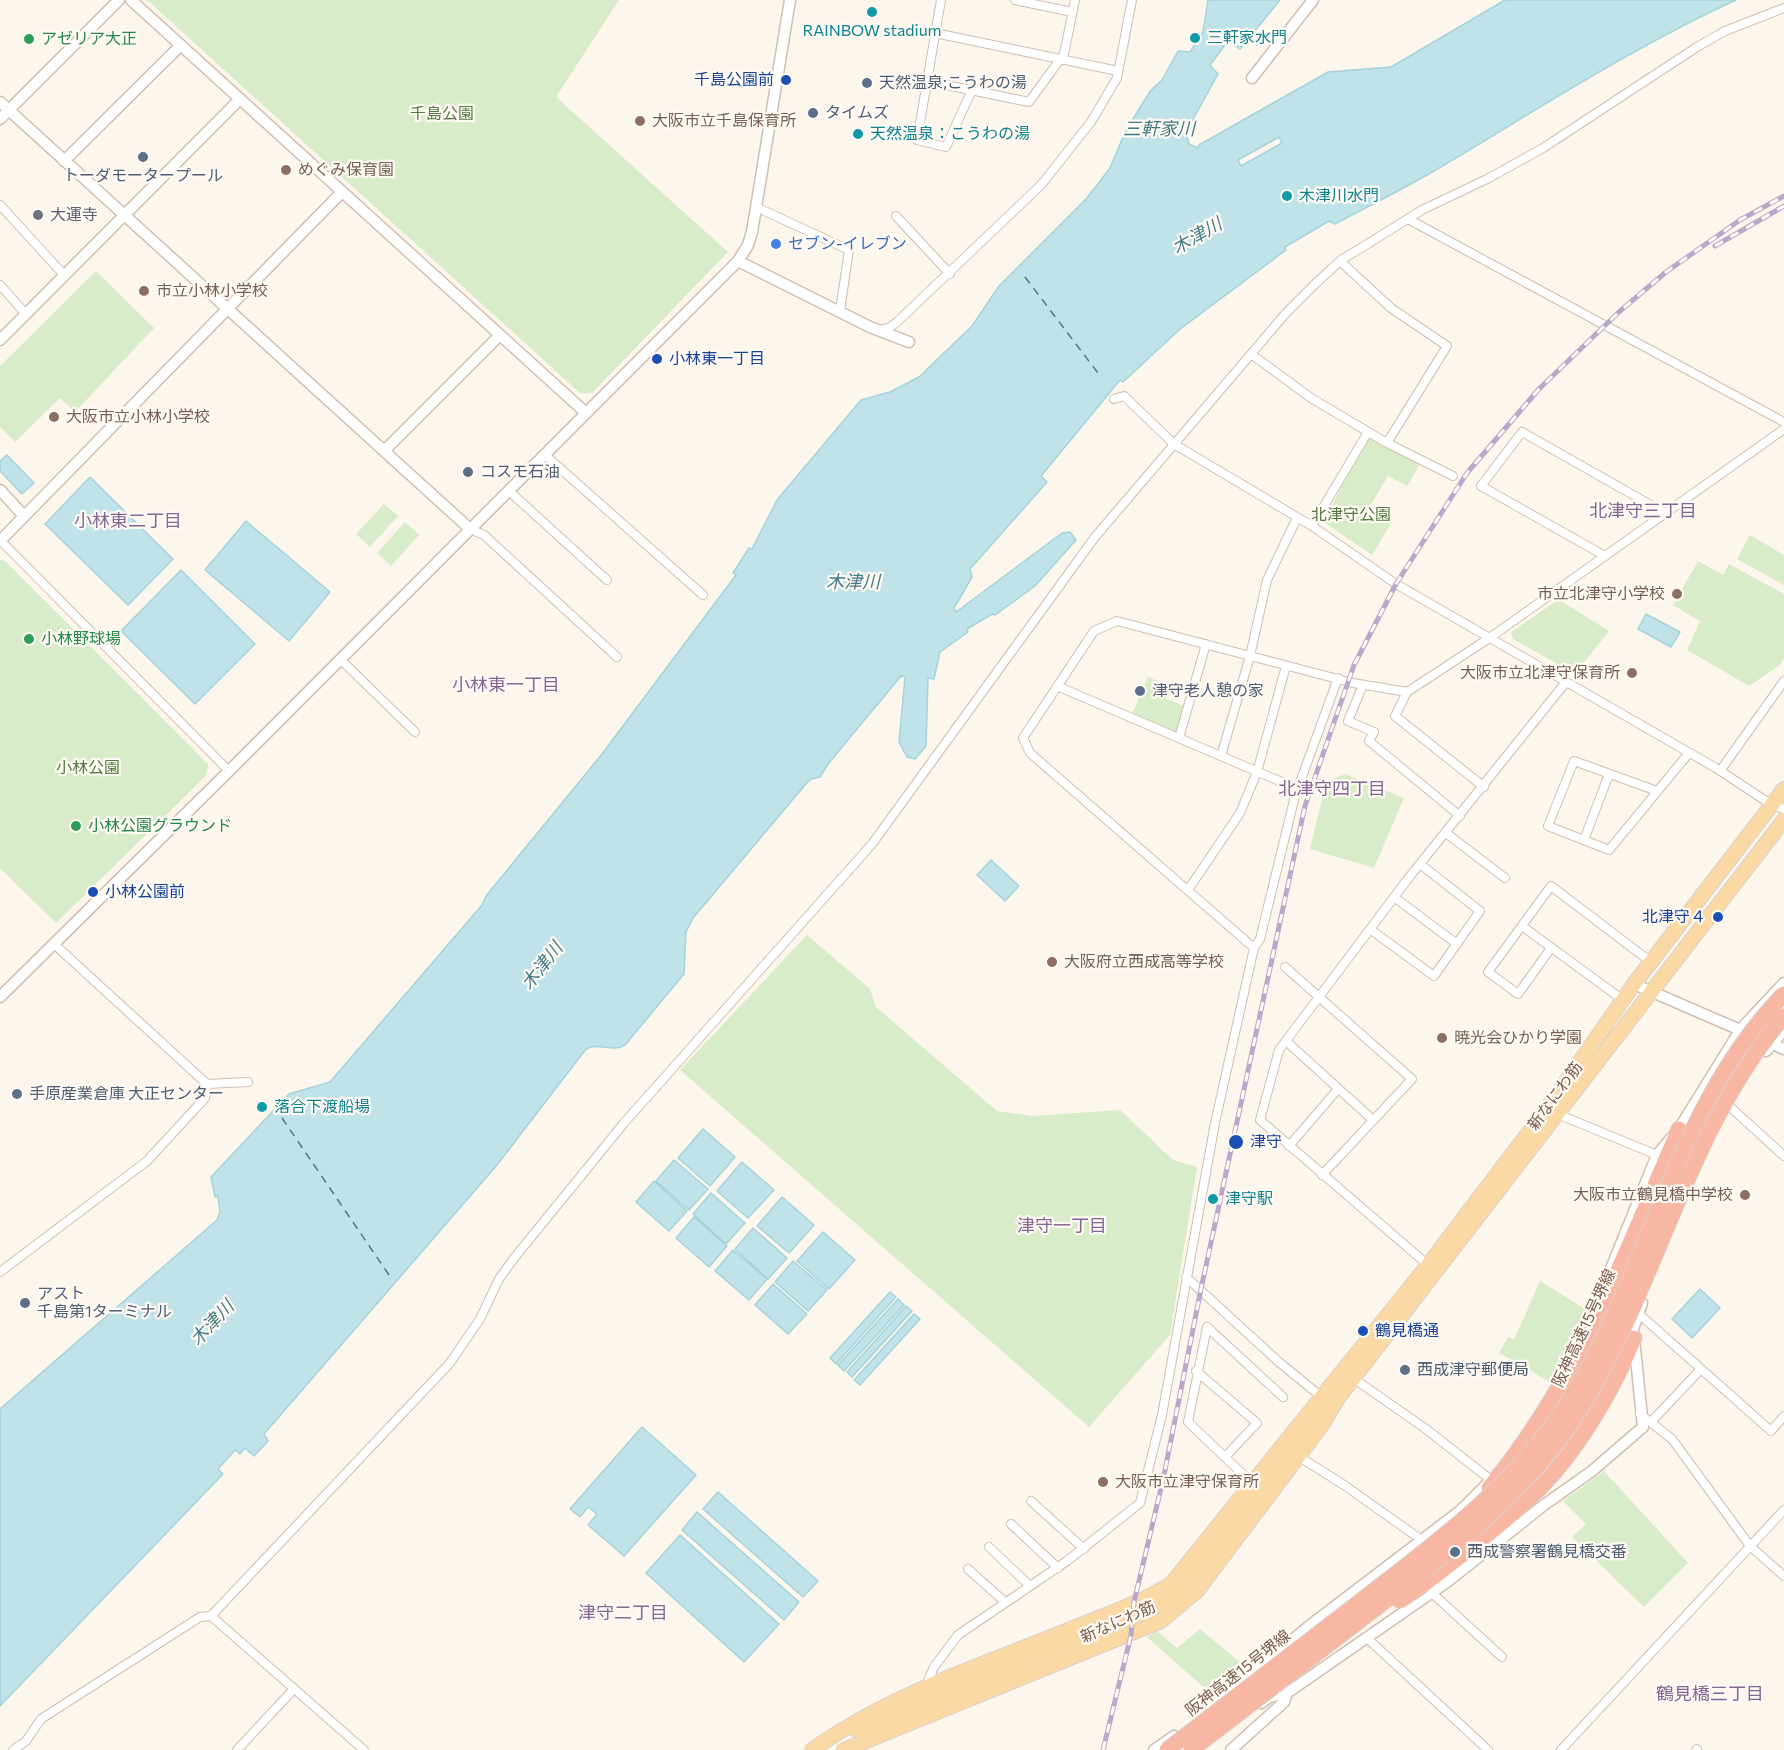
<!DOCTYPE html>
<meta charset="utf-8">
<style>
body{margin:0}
canvas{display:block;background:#fdf6ec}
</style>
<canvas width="1784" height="1750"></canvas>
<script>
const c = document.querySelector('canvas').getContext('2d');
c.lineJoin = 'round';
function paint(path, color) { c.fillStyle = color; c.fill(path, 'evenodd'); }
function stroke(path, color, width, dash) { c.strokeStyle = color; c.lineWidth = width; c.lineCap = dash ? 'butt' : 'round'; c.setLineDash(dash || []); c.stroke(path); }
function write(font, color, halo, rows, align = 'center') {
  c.font = font + ' Commissioner,"Noto Sans JP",sans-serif'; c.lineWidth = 4.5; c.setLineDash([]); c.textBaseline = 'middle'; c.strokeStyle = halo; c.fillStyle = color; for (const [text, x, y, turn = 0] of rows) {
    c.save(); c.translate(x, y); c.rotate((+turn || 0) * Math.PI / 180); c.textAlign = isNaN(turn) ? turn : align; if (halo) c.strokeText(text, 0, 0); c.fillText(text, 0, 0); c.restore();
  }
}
const green = new Path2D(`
 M147,0H619L556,97L728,252L592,393H580Z
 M96,271L154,328L75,412L60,398L15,442L0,427V366Z
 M1369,437L1420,464L1407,486L1388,476L1370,506L1393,520L1372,555L1325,523L1324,519Z
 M384,504L398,516L370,547L356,534Z
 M405,522L419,535L391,566L377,553Z
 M1750,535L1784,555V585L1737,559Z
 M0,560L5,561L208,764L206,776L56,923L0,868Z
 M1698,561L1723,575L1729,564L1784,594V658L1780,665L1749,686L1687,650L1700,621L1673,605Z
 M1561,601L1609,631L1575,674L1513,639L1511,632L1555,602Z
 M1148,677L1170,686L1165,698L1186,707L1177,735L1135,717L1133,712Z
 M1345,774L1404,798L1374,868L1310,849L1326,782Z
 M807,935L870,989L876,1007L997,1111L1032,1116L1120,1110L1173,1160L1197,1167L1170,1335L1089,1427L680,1070Z
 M1540,1281L1585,1309L1570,1347L1550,1382L1499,1353L1508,1337L1514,1340Z
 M1604,1471L1688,1563L1644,1607L1572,1537L1586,1524L1563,1501Z
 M1200,1629L1242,1664L1209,1692L1147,1637L1157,1631L1177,1648Z`);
const water = new Path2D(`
 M1208,0H1280L1240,49L1228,41L1210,65L1218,74L1186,132L1189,144L1198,148L1199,145L1328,72L1391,67L1505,0H1736C1631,48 1534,112 1434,171C1401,190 1369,206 1335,224L1329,221L1285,247L1286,250L1179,330L1123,382L1120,380L1041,476L1047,482L970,569L972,577L954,608L956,612L1062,533L1070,532L1076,540L1035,586L995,615L992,614L967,629L968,632L940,652L934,679L928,678L926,746L915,759L907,757L899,742L905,677L901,676L828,764L820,777L811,779L805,785L693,918L686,932L684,974L625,1045C613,1053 598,1042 586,1049L497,1165L264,1434L268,1441L254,1456L245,1448L240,1454L235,1450L218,1469L223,1474L0,1706V1409L217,1220L220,1212L218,1196L215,1197L211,1177L289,1094L330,1082L482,905L486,896L602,754L736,575L733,573L749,548L752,549L777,500L861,400L890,392L919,377L972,326L999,286L1087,198L1110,168L1126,130L1151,90L1162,80L1178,51L1190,52L1203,32ZM1279,137L1282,143L1241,166L1238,160Z
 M7,455L34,483L22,494L0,471V461Z
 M90,477L173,559L128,605L45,524Z
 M246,521L330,592L289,641L205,570Z
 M181,570L255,644L195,704L121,631Z
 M1646,614L1680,632L1671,647L1638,629Z
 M991,860L1019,886L1005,901L977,875Z
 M703,1129L735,1157L710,1186L678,1158Z
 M674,1160L708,1189L689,1210L656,1181Z
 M742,1162L774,1190L748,1218L717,1191Z
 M654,1181L687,1211L669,1231L636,1202Z
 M711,1193L745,1223L726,1244L693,1214Z
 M782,1197L814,1225L789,1253L757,1226Z
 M694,1217L727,1246L709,1267L676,1238Z
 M753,1228L787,1258L768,1279L735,1249Z
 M823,1232L855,1260L829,1289L797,1261Z
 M733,1250L767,1279L749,1300L715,1271Z
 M793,1261L827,1290L808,1311L775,1282Z
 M773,1284L807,1314L788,1334L755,1305Z
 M1700,1289L1720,1308L1692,1338L1672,1319Z
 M890,1292L896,1297L836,1364L830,1358Z
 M898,1299L904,1305L844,1371L838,1365Z
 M906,1306L912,1311L852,1377L847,1372Z
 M914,1314L920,1319L860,1385L854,1380Z
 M642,1427L696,1475L624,1556L588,1525L597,1514L588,1507L580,1517L570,1509Z
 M718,1492L818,1581L803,1597L703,1509Z
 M697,1512L799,1602L784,1620L682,1530Z
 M680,1535L779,1624L744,1662L646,1573Z`);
const ferry = new Path2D(`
 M1025,277L1101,377
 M282,1118L389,1275`);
const minor = new Path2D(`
 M941,0L917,140L946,147L971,92
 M1015,0L1072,12
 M935,33L1118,71
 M927,81L1029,102L1064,54L1075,0
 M0,205L64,275
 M756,207L849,250L840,311
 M896,216L950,274
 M1408,219L1784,422
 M1340,261L1391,308L1447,346L1387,443
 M0,285L26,314
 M879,330L889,328L897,322L1041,185L1091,122L1117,78L1132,0
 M1251,354L1311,398L1387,443L1453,476
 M1114,399L1124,396L1174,444L1312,526L1396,584L1716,768L1772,805L1784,809
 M545,455L703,595
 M509,491L607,580
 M1312,526L1368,432
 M470,529L484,535L617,657
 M1,541L229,771
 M1605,556L1481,486L1522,432L1665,513
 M341,660L415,732
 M1363,685L1348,721L1374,732L1369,741L1460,816
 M1057,686L1298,789
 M1407,692L1395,716L1484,787
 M1179,738L1206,644
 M1221,756L1250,656L1267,580L1297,518
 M1720,771L1784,681
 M1657,791L1574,761L1548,826L1609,850L1689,753
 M1446,833L1505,878
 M1584,840L1609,774
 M1188,890L1240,813L1257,772L1286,666
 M1394,897L1457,944
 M1522,926L1623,1000
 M1370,929L1434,976L1480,911L1420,864
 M54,944L207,1084L248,1082
 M1254,948L1030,753L1023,738L1094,631L1117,621L1353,683L1407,692L1488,639L1784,429
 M1551,948L1518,994L1488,972L1551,886L1651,962
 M1285,967L1412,1079L1322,1175
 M1286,1041L1373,1120
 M1727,1104L1784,1156
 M1555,1113L1657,1155
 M1289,1146L1338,1089
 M1428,1265L1260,1120L1279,1050L1407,880L1566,682
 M0,1272L147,1161L205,1098L207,1084
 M1186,1277L1280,1363L1323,1398
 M1638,1313L1771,1431L1784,1416
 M1196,1371L1257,1423L1225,1457
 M1353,1378L1426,1429L1491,1480
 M1640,1414L1672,1439L1750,1546L1784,1576
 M1651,1422L1701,1369
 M1298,1456L1344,1485L1423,1541
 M1251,1482L1188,1422L1207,1327L1283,1397
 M1031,1501L1084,1549
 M1011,1524L1058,1568
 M989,1547L1030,1586
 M968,1569L1005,1602
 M1432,1593L1502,1657
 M1367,1638L1488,1750
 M926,1686L934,1667L958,1635L1067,1561L1140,1503L1162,1415L1215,1123L1254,948L1260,939L1295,796L1338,678
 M13,1750L26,1741L41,1719L200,1617L211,1616
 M237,1750L293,1690
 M364,1750L211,1616L450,1363L480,1319L499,1279L515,1257L624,1123L872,844L1095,537L1286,313L1314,285L1341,260L1361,248L1422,210L1489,178L1543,148L1697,47L1725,31L1784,8
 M1561,1750L1784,1510
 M1696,1750L1697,1749`);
const tertiary = new Path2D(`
 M131,0L586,413
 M1252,78L1313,0
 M0,102L470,529
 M0,119L119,0
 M64,161L181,45
 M738,261L870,327L909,342
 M0,340L240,99
 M384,451L500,335
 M0,490L24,516
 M0,541L342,192
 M1634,984L1784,1049
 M0,997L229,771L738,261L748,245L752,232L790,0
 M1766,1051L1784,1030
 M1606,1281L1657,1155L1679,1129L1741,1029L1784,983
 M1224,1697L1308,1627L1460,1511L1491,1480
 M1261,1703L1269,1697L1287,1693L1447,1582L1544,1505L1592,1471L1643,1427L1633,1329L1642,1303
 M1154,1750L1174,1736
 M1231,1750L1284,1702L1287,1693`);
const primary = new Path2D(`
 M1144,1613L1174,1595L1184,1584L1324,1405
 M857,1730L1123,1621
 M812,1750C890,1694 983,1665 1071,1629C1105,1615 1140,1603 1171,1584L1428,1265L1548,1107L1634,984L1784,789
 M844,1750L1161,1621L1197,1591L1322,1425L1338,1398L1784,820`);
const motorway = new Path2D(`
 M1489,1488C1577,1383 1625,1253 1679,1129
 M1422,1586C1462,1555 1503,1525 1539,1489C1577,1451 1614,1389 1634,1338`);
const rail = new Path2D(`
 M1715,246L1784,206
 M1103,1750L1131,1635L1134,1602L1163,1480L1201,1289L1305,806L1354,665L1396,584L1467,473L1539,389L1620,311L1666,272L1740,220L1784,196`);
const primaryBridge = new Path2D(`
 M1123,1621L1144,1613`);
const motorwayBridge = new Path2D(`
 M1399,1601L1422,1586
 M1167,1750C1232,1700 1297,1650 1362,1600C1438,1541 1518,1483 1570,1399C1651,1269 1674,1106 1784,994
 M1191,1750C1251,1704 1312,1657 1372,1611C1450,1551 1530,1491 1582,1406C1659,1280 1687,1130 1784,1016`);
const markers = [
 [872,12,6,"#0f9aa8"],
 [1195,38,6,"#0f9aa8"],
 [29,39,6,"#2e9e5b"],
 [786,80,6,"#1a4fb4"],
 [867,83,6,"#5c6f8a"],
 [813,113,6,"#5c6f8a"],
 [640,121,6,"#8d6e63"],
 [858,134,6,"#0f9aa8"],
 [143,157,6,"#5c6f8a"],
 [286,170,6,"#8d6e63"],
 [1287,196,6,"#0f9aa8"],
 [38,215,6,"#6b7280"],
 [776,244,6,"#3f7fe0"],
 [144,291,6,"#8d6e63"],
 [657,359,6,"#1a4fb4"],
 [54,417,6,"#8d6e63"],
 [468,472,6,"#5c6f8a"],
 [1677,594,6,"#8d6e63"],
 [29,639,6,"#2e9e5b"],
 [1632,673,6,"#8d6e63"],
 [1140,691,6,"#5c6f8a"],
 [76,826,6,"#2e9e5b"],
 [93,892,6,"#1a4fb4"],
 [1718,917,6,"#1a4fb4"],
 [1052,962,6,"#8d6e63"],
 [1442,1038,6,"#8d6e63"],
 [17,1094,6,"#5c6f8a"],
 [262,1107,6,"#0f9aa8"],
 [1236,1142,8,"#1a4fb4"],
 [1745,1195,6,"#8d6e63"],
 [1213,1199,6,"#0f9aa8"],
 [25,1303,6,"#5c6f8a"],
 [1363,1331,6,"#1a4fb4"],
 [1405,1370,6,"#5c6f8a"],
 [1103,1482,6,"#8d6e63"],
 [1455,1552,6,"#5c6f8a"]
];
const cultureNames = [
 ["RAINBOW stadium",872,31,"center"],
 ["三軒家水門",1207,38],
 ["天然温泉：こうわの湯",870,134],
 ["木津川水門",1299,196],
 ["落合下渡船場",274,1107],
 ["津守駅",1225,1199]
];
const leisureNames = [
 ["アゼリア大正",41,39],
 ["小林野球場",41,639],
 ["小林公園グラウンド",88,826]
];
const transitNames = [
 ["千島公園前",774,80,"right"],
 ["小林東一丁目",669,359],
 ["小林公園前",105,892],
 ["北津守４",1706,917,"right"],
 ["津守",1250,1142],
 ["鶴見橋通",1375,1331]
];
const serviceNames = [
 ["天然温泉;こうわの湯",879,83],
 ["タイムズ",825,113],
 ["トーダモータープール",143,176,"center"],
 ["コスモ石油",480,472],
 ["津守老人憩の家",1152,691],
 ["手原産業倉庫 大正センター",29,1094],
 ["アスト",37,1294],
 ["千島第1ターミナル",37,1312],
 ["西成津守郵便局",1417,1370],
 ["西成警察署鶴見橋交番",1467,1552]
];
const parkNames = [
 ["千島公園",442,114],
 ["北津守公園",1351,515],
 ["小林公園",88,768]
];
const educationNames = [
 ["大阪市立千島保育所",652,121],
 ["めぐみ保育園",298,170],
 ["市立小林小学校",156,291],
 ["大阪市立小林小学校",66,417],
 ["市立北津守小学校",1665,594,"right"],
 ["大阪市立北津守保育所",1620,673,"right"],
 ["大阪府立西成高等学校",1064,962],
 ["暁光会ひかり学園",1454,1038],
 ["大阪市立鶴見橋中学校",1733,1195,"right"],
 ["大阪市立津守保育所",1115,1482]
];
const worshipNames = [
 ["大運寺",50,215]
];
const shopNames = [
 ["セブン-イレブン",788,244]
];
const streetNames = [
 ["新なにわ筋",1555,1096,-54],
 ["阪神高速15号堺線",1584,1328,-65],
 ["新なにわ筋",1118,1622,-24],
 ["阪神高速15号堺線",1238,1673,-38]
];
const waterNames = [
 ["三軒家川",1159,129],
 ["木津川",1197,236,-30],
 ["木津川",853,582],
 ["木津川",542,966,-52],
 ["木津川",212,1323,-47]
];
const neighbourhoodNames = [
 ["北津守三丁目",1643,511],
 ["小林東二丁目",128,521],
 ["小林東一丁目",506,685],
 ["北津守四丁目",1332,789],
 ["津守一丁目",1062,1226],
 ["津守二丁目",623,1613],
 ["鶴見橋三丁目",1710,1694]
];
paint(green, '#d8ecc9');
paint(water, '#bfe3e8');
stroke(water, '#a5d3da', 1.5);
stroke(ferry, '#437c86', 1.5, [8, 6]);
stroke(minor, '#d1beb0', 10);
stroke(tertiary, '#d1beb0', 13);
stroke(primary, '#dad1cd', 16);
stroke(motorway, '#dad1cd', 17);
stroke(minor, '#fff', 8);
stroke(tertiary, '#fff', 10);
stroke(primary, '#fbd9a5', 14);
stroke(motorway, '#f7b7a3', 15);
stroke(rail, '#b9a8c9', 5);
stroke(rail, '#fffaf3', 3, [9]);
stroke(primaryBridge, '#dad1cd', 16, []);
stroke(motorwayBridge, '#dad1cd', 17, []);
stroke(primaryBridge, '#fbd9a5', 14);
stroke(motorwayBridge, '#f7b7a3', 15);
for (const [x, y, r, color] of markers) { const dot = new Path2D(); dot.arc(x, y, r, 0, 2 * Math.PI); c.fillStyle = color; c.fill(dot); stroke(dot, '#fffaf3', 2); }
write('16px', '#0d838f', '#fffaf3', cultureNames, 'left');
write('16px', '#27864d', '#fffaf3', leisureNames, 'left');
write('16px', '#164399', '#fffaf3', transitNames, 'left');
write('16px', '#4e5e75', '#fffaf3', serviceNames, 'left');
write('16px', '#537a41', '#fffaf3', parkNames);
write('16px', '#785e54', '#fffaf3', educationNames, 'left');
write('16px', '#5b616d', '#fffaf3', worshipNames, 'left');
write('16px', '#366cbe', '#fffaf3', shopNames, 'left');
write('16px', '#7a5c4d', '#fffaf3', streetNames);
write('italic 18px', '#437c86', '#fffaf3', waterNames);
write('18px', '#846695', '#fffaf3', neighbourhoodNames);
</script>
